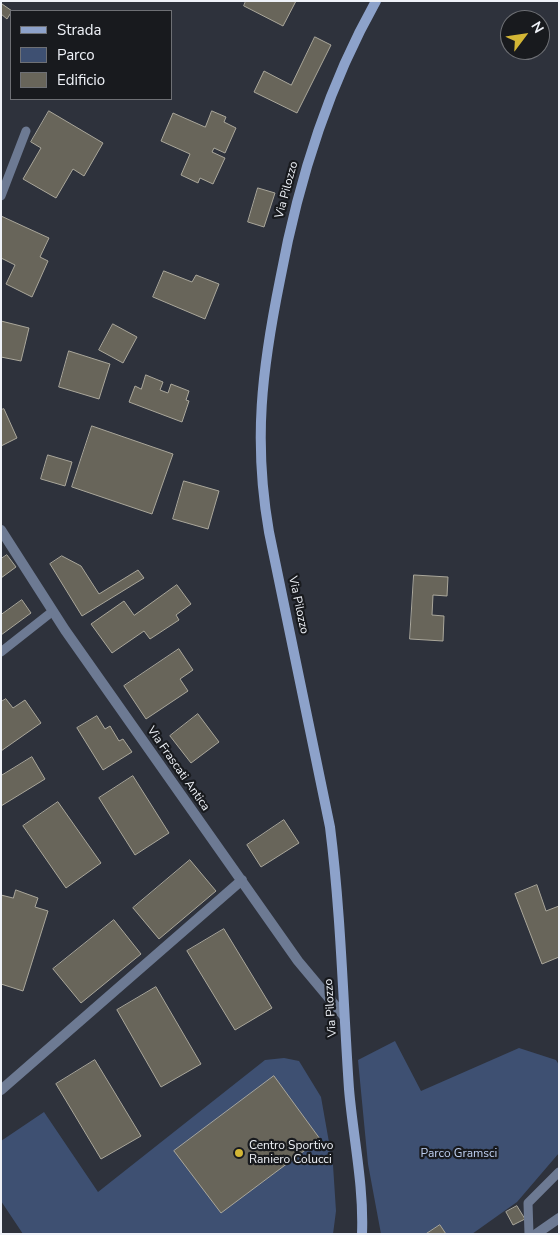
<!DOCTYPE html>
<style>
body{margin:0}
#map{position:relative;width:560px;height:1235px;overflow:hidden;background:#2e323c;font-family:"Nunito Sans",sans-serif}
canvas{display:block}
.frame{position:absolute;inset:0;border:2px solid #eff2f8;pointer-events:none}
.legend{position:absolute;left:10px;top:10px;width:162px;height:90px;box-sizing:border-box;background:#181a1e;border:1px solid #6e7075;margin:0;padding:6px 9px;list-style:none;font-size:15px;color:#eff2f8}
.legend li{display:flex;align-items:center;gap:10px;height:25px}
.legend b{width:25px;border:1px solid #6e7075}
.north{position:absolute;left:500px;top:10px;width:50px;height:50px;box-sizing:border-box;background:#181a1e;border:1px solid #6e7075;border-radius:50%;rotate:59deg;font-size:14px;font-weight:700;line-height:20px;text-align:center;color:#eff2f8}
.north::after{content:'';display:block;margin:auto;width:18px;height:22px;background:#d3b635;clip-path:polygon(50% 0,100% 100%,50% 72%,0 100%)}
</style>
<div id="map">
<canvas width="560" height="1235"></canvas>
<div class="frame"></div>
<ul class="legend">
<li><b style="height:6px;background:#8da2ca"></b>Strada</li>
<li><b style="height:14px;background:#3e5072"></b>Parco</li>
<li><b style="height:14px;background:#68655a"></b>Edificio</li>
</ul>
<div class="north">N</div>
</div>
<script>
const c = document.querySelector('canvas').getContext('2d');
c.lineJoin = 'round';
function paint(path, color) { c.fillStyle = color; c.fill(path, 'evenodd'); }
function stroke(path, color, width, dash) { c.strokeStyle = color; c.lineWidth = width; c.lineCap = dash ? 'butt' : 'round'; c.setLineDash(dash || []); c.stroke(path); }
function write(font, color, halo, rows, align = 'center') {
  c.font = font + ' "Nunito Sans",sans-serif'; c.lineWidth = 4.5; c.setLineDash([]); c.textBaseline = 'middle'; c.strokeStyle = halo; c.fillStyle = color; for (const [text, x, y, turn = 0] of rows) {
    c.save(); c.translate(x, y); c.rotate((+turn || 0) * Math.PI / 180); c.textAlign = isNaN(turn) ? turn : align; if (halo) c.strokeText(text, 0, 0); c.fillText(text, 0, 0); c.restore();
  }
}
const green = new Path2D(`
 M395,1041L421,1091L519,1048L556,1060L559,1065V1153L517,1202L472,1234H446L440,1225L426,1234H381L368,1164L358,1060Z
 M284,1058L299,1061L321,1097L333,1165L336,1211L333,1234H23L1,1201V1141L44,1112L98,1192L265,1060Z`);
const building = new Path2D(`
 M246,1H296L283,26L244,6Z
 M2,4L12,11L7,19L1,14Z
 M315,37L331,45L297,113L254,92L264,71L291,85Z
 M49,111L103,143L84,176L73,169L56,198L23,179L41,148L31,142Z
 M212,111L226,117L224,122L236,128L225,153L214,148L212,152L225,158L213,184L200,178L198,183L181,175L190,154L161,141L173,113L205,127Z
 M258,188L275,193L264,227L248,222Z
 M1,216L49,238L40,257L48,261L32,297L6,284L15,265L1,258Z
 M164,271L192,282L196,275L219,284L205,319L153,297Z
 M1,321L29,328L21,361L1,357Z
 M113,324L137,337L123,363L99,350Z
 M69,351L110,364L99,399L59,387Z
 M146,375L163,382L160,390L168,393L171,384L189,391L186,400L189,401L182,422L129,402L135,386L141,389Z
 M4,409L17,438L1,446V410Z
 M92,426L173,454L152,514L72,487Z
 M48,455L72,462L65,486L41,479Z
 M184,481L219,491L208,529L173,519Z
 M7,555L16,567L1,578V559Z
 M62,556L81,566L99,594L138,570L144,578L82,616L50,564Z
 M414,575L448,577L447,596L433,595L432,615L444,616L443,641L410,639Z
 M177,585L191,604L176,615L179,620L150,639L144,631L112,653L91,624L124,601L134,615Z
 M22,600L31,613L1,635V615Z
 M179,649L193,670L180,679L188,691L146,719L124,686Z
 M6,699L13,708L25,700L41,723L1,751V702Z
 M198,714L219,742L191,763L170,736Z
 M97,716L105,729L110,726L119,741L123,739L132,752L103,770L77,728Z
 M32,757L45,779L1,806V776Z
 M133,776L169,833L135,855L99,798Z
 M58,802L101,863L66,888L23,826Z
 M284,820L299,843L261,867L247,845Z
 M190,860L216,891L159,939L133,908Z
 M537,885L546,911L559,906V957L542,964L515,894Z
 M16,890L38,898L35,907L48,911L23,991L1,984V895L13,898Z
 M114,920L141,954L81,1003L53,969Z
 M224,929L272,1008L235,1030L187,951Z
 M156,987L201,1064L161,1087L117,1010Z
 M95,1060L141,1136L101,1159L56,1084Z
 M274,1076L320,1139L221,1213L174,1151Z
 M517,1206L525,1219L513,1225L506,1212Z
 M440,1225L446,1234H426Z`);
const service = new Path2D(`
 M1,196L26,131
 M1,652L53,611
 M529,1234L528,1203L559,1172`);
const minor = new Path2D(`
 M1,530L65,630L298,961L344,1016
 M1,1090L242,880
 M536,1234L559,1218`);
const secondary = new Path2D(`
 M362,1234C364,1185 353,1137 349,1089C343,1002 341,914 330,827L269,532C253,441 262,369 280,280C298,182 327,88 376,1`);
const markers = [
 [239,1153,5,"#d3b635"]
];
const streetNames = [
 ["Via Pilozzo",287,190,-75],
 ["Via Pilozzo",298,605,78],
 ["Via Frascati Antica",178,769,55],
 ["Via Pilozzo",331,1008,-94]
];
const poiNames = [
 ["Centro Sportivo",249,1146],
 ["Raniero Colucci",249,1160]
];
const parkNames = [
 ["Parco Gramsci",459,1154]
];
paint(green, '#3e5072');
paint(building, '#68655a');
stroke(building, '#aaa79b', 1);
stroke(service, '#6d7a93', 9);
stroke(minor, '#6d7a93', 10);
stroke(secondary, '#8da2ca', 10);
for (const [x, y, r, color] of markers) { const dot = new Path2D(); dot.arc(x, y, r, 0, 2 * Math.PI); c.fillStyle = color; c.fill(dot); stroke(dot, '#181a1e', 2); }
write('12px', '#eff2f8', '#181a1e', streetNames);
write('12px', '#eff2f8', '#181a1e', poiNames, 'left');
write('12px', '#becff0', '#181a1e', parkNames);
</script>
